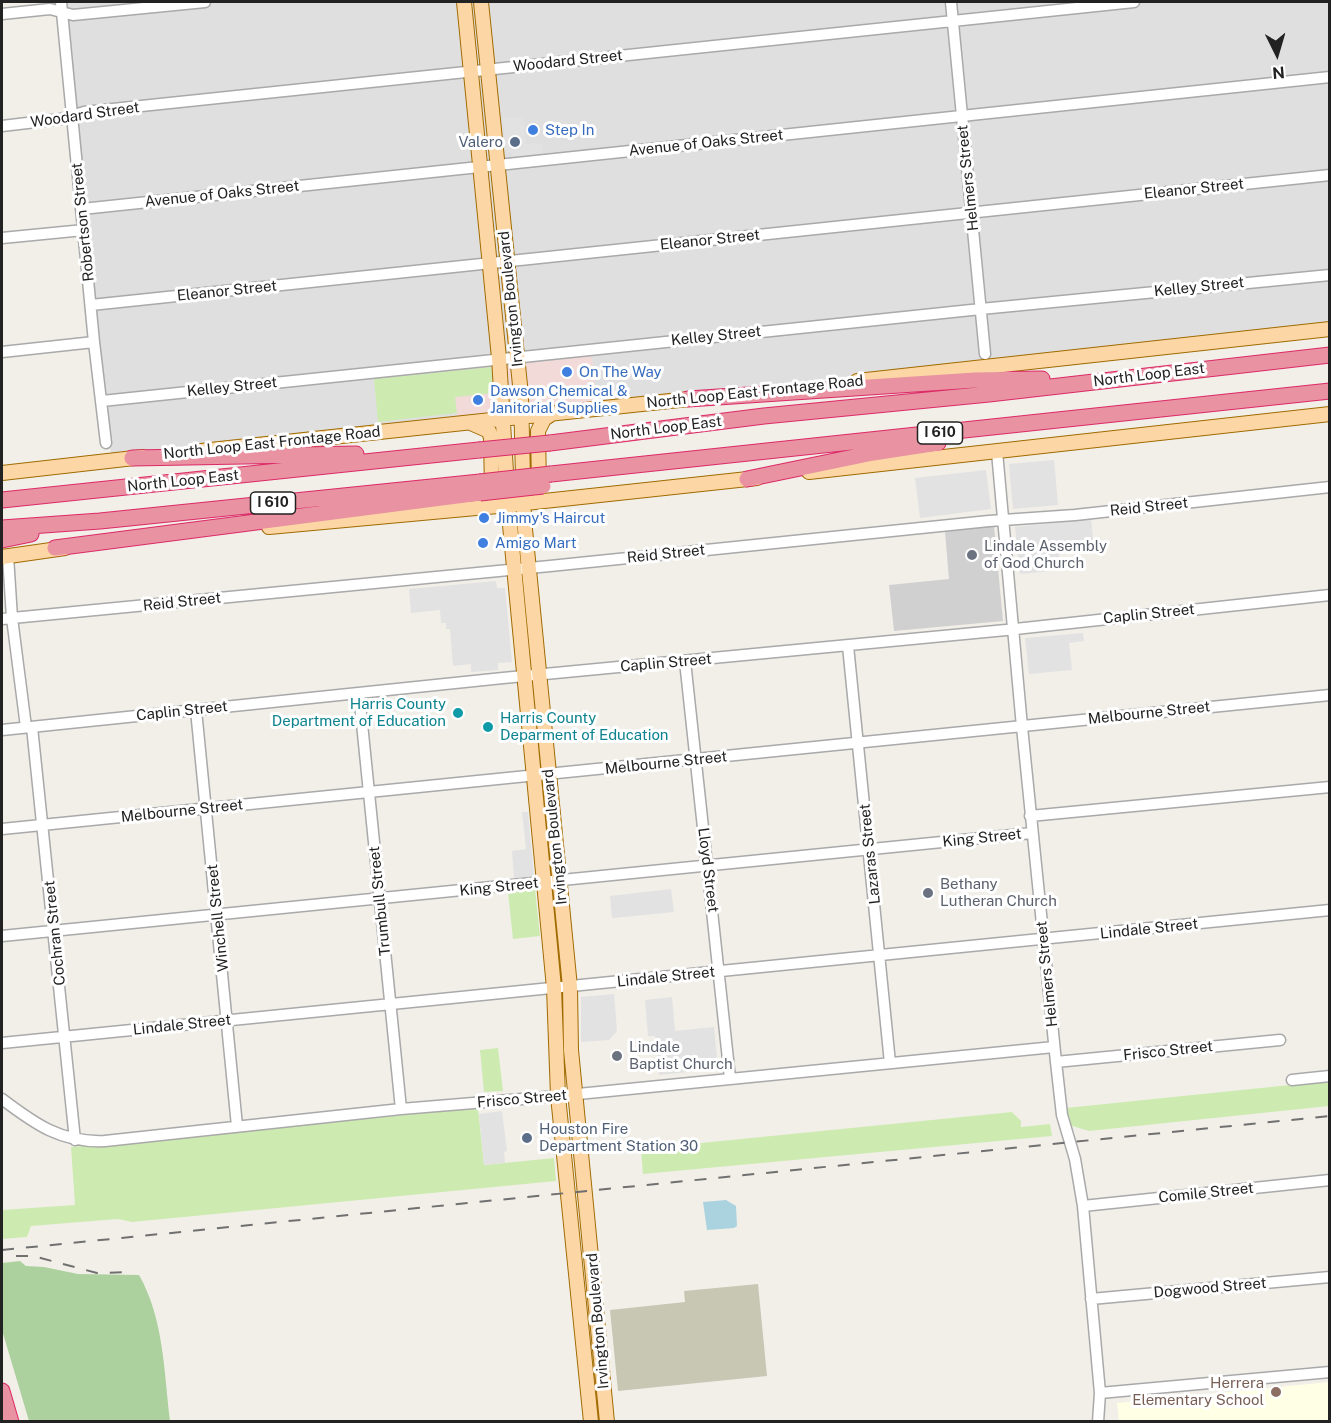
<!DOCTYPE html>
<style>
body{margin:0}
#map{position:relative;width:1331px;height:1423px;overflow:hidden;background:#f2efe9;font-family:"Public Sans",sans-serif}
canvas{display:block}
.frame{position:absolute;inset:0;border:3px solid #222;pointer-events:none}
.north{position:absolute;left:1247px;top:24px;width:60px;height:60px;-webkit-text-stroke:4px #fff;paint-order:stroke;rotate:175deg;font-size:16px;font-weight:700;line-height:24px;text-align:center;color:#222}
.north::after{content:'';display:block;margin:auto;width:21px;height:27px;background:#222;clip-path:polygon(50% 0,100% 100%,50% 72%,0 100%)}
</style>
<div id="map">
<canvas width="1331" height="1423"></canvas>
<div class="frame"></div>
<div class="north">N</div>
</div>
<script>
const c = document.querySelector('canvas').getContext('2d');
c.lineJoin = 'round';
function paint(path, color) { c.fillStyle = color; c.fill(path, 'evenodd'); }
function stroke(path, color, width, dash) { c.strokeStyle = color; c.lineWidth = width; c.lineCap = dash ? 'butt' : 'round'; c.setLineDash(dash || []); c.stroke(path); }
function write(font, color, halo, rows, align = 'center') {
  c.font = font + ' "Public Sans",sans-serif'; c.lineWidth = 6; c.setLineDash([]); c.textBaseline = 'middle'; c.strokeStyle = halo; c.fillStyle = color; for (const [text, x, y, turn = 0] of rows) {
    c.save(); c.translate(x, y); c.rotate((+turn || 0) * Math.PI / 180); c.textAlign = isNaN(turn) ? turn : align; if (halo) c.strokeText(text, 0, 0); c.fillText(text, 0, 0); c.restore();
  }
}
const residential = new Path2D(`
 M65,2H1329V324L597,404L111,455Z`);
const commercial = new Path2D(`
 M592,356L597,404L457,419L455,397L494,393L491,367Z`);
const education = new Path2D(`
 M1329,1382V1421H1119L1117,1403Z`);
const religious = new Path2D(`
 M994,526L1003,621L894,631L889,585L949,579L945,531Z`);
const construction = new Path2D(`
 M758,1284L767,1376L618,1391L610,1310L685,1302L684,1291Z`);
const grass = new Path2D(`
 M491,367L494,393L455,397L457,413L378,422L374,379Z
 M535,889L540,936L513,939L508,892Z
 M498,1048L503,1091L484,1092L480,1050Z
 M1329,1081V1106L1089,1131L1069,1125L1066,1108Z
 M478,1108L484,1165L554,1158L556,1181L132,1222L118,1219L31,1226L27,1237L2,1239V1210L75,1205L71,1147Z
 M1012,1112L1021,1121V1127L1050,1124L1052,1136L643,1174L641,1149Z`);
const forest = new Path2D(`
 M20,1261L26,1266L44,1267L78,1274L139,1275C164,1319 164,1372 170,1421H29L2,1330V1263Z`);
const parking = new Path2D(`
 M523,117L526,144L542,143L543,154L513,157L511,152H506L503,118Z
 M1054,460L1058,505L1013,509L1009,464Z
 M986,470L991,509L920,518L915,478Z
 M1091,519L1094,548L1059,552L1060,570L1020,574L1015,527Z
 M496,581L497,588H505L512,662L498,663V670L471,672V664L453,666L450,629H446V623H441L440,610L411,613L409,589Z
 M1083,633L1084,641L1069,643L1072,670L1029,674L1025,638Z
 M522,812H528L534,876L514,878L512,851L526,849Z
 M671,889L674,912L612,918L610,896Z
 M614,994L617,1031L609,1040L581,1042V997Z
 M672,997L675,1031L714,1027L718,1069L659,1075L655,1036H648L645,1000Z
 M502,1111L507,1151L504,1152L505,1163L484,1165L479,1114Z`);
const water = new Path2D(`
 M726,1200L736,1206L737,1226L734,1228L707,1230L703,1202Z`);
const minor = new Path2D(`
 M61,2L94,342L106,443
 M951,2L985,354
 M2,14L50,9L73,15L205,2
 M2,126L61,119L84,112L1134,2
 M82,209L1330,77
 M2,238L84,230
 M91,305L1330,175
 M2,352L94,342
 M102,401L981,309L1330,275
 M997,452L1022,727L1056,1062L1062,1115L1075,1159L1083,1206L1100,1393L1098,1422
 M8,556L12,618L26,727
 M2,619L550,566L989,521L1075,515L1330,487
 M848,646L890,1063
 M685,661L730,1078
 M359,694L401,1109
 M196,710L237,1126
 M32,727L75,1140
 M2,730L503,678L1006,630L1330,595
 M1030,816L1330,787
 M2,829L1330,695
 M2,936L1032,833
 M2,1043L1330,910
 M1056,1062L1280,1040
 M1292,1080L1330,1076
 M2,1099C35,1124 61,1143 105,1141L401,1109L558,1096L1054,1047
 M1083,1206L1330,1180
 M1091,1299L1330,1277
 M1100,1393L1330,1372`);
const major = new Path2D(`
 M464,2L499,358L508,504L554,988L558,1096L591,1422
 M481,2L521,395L524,519L570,987L571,1050L607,1422
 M857,381L1330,329
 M473,424L489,431L491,438L492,490
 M201,451L698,398
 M809,472L1330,414
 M2,473L143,457
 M539,485L538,431L544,419L553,413
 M269,527L498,506L757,478
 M2,557L65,548`);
const highway = new Path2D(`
 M688,399L975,380L1042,379
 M550,443L764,416L989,394L1330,355
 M132,458L356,454
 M551,474L1330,391
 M747,479L873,453L938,443
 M2,500L479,450
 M2,528L100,521L480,482
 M2,540L31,534
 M55,548L480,493
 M2,1391L11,1422`);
const rail = new Path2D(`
 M2,1250L1330,1116
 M16,1256H33L97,1273L132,1272`);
const highwayBridge = new Path2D(`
 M479,450L550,443
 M480,482L551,474
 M480,493L543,486`);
const markers = [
 [533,130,6,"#3f7fe0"],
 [515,142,6,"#5c6f8a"],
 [567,372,6,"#3f7fe0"],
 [478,400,6,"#3f7fe0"],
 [484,518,6,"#3f7fe0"],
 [483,543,6,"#3f7fe0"],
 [972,555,6,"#6b7280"],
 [458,713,6,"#0f9aa8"],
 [488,727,6,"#0f9aa8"],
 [928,893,6,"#6b7280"],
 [617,1056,6,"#6b7280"],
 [527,1138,6,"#5c6f8a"],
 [1276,1392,6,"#8d6e63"]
];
const shields = [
 [940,433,45],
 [273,503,45]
];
const shieldNames = [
 ["I 610",940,433],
 ["I 610",273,503]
];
const streetNames = [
 ["Woodard Street",568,61,-6],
 ["Woodard Street",85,115,-8],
 ["Avenue of Oaks Street",706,143,-6],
 ["Helmers Street",968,178,-96],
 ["Eleanor Street",1194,189,-6],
 ["Avenue of Oaks Street",222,194,-6],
 ["Robertson Street",83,222,-96],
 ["Eleanor Street",710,240,-6],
 ["Kelley Street",1199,287,-6],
 ["Eleanor Street",227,291,-6],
 ["Irvington Boulevard",511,299,-96],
 ["Kelley Street",716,336,-6],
 ["North Loop East",1149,375,-7],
 ["Kelley Street",232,387,-6],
 ["North Loop East Frontage Road",755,392,-6],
 ["North Loop East",666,428,-7],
 ["North Loop East Frontage Road",272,443,-6],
 ["North Loop East",183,481,-6],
 ["Reid Street",1149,507,-6],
 ["Reid Street",666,554,-6],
 ["Reid Street",182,602,-6],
 ["Caplin Street",1149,614,-6],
 ["Caplin Street",666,663,-5],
 ["Caplin Street",182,711,-6],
 ["Melbourne Street",1149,713,-6],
 ["Melbourne Street",666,763,-6],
 ["Melbourne Street",182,811,-6],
 ["Irvington Boulevard",555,837,-96],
 ["King Street",982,838,-6],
 ["Lazaras Street",870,854,-96],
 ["Lloyd Street",708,870,83],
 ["King Street",499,887,-6],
 ["Trumbull Street",380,901,-96],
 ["Winchell Street",218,918,-96],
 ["Lindale Street",1149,929,-6],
 ["Cochran Street",55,933,-96],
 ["Helmers Street",1047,974,-96],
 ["Lindale Street",666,977,-6],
 ["Lindale Street",182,1025,-6],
 ["Frisco Street",1168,1051,-6],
 ["Frisco Street",522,1099,-5],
 ["Comile Street",1206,1193,-6],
 ["Dogwood Street",1210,1288,-5],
 ["Irvington Boulevard",598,1321,-95]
];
const shopNames = [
 ["Step In",545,130],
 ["On The Way",579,372],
 ["Dawson Chemical &",490,391],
 ["Janitorial Supplies",490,408],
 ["Jimmy's Haircut",496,518],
 ["Amigo Mart",495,543]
];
const serviceNames = [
 ["Valero",503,142],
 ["Houston Fire",539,1129,"left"],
 ["Department Station 30",539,1146,"left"]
];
const worshipNames = [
 ["Lindale Assembly",984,546],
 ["of God Church",984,563],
 ["Bethany",940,884],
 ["Lutheran Church",940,901],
 ["Lindale",629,1047],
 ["Baptist Church",629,1064]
];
const cultureNames = [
 ["Harris County",446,704],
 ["Department of Education",446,721],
 ["Harris County",500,718,"left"],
 ["Deparment of Education",500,735,"left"]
];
const educationNames = [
 ["Herrera",1264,1383],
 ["Elementary School",1264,1400]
];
paint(residential, '#e0dfdf');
paint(commercial, '#f2dad9');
paint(education, '#ffffe5');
paint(religious, '#d0d0d0');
paint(construction, '#c7c7b4');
paint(grass, '#cdebb0');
paint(forest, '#add19e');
paint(parking, '#e2e2e2');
paint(water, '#aad3df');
stroke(minor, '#a9a9a9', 13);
stroke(major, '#a06b00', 16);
stroke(highway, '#dc2a67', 17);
stroke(minor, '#fff', 10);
stroke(major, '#fcd6a4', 14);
stroke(highway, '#e892a2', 15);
stroke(rail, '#707070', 2, [12, 12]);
stroke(highwayBridge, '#dc2a67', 17, []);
stroke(highwayBridge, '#e892a2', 15);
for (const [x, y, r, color] of markers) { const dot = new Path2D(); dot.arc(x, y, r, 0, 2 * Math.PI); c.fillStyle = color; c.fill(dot); stroke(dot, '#fff', 2); }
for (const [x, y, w] of shields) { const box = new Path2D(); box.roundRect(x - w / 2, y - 11, w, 22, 4.5); c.fillStyle = '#fff'; c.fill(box); stroke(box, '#222', 1.5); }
write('bold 14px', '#222', null, shieldNames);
write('15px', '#222', '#fff', streetNames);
write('15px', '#366cbe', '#fff', shopNames, 'left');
write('15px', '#4e5e75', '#fff', serviceNames, 'right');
write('15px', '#5b616d', '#fff', worshipNames, 'left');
write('15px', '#0d838f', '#fff', cultureNames, 'right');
write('15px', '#785e54', '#fff', educationNames, 'right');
</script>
